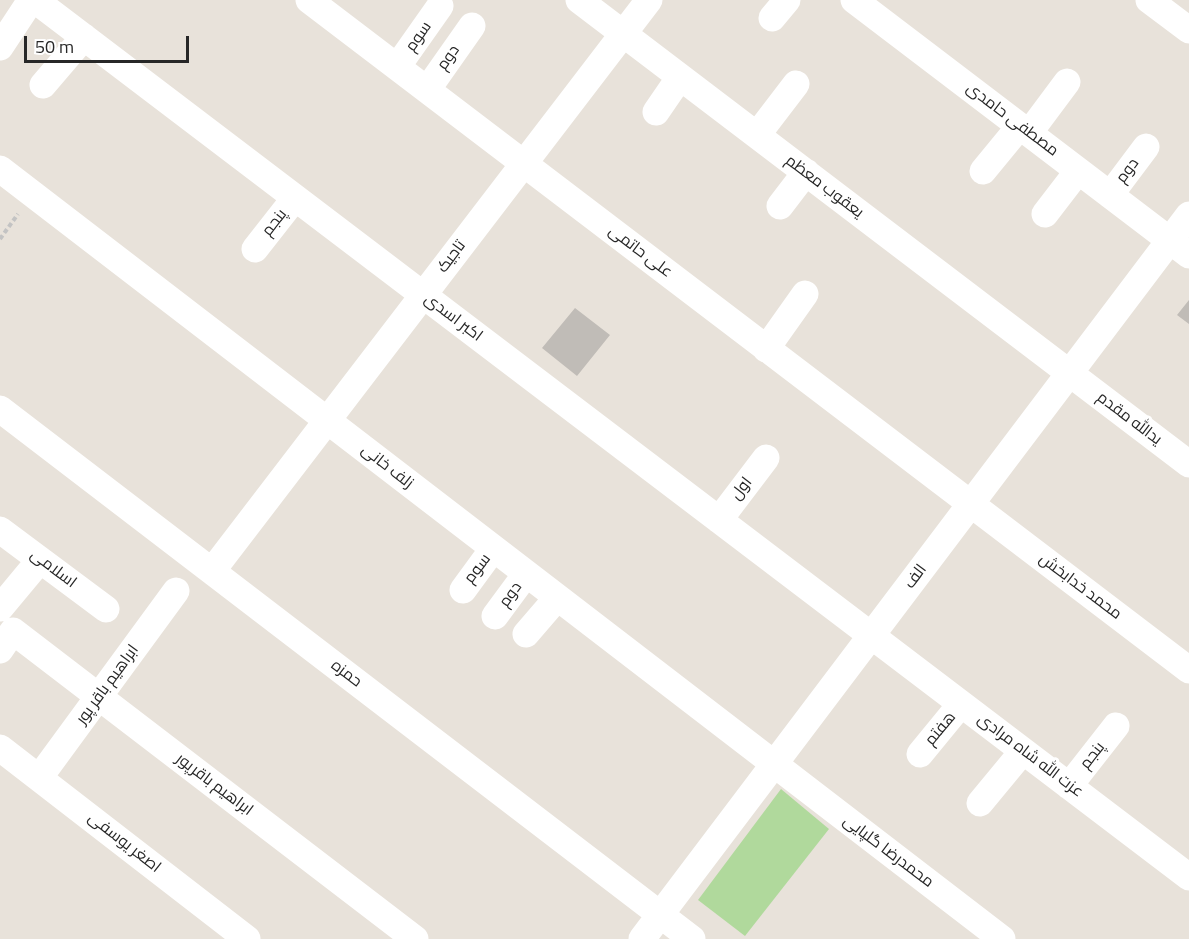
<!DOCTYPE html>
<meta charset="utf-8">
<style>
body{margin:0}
#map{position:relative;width:1189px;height:939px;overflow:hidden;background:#e8e2da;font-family:"Titillium Web",sans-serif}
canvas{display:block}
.scale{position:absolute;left:24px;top:36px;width:165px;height:27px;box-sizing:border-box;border:3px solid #272727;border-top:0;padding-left:8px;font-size:18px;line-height:21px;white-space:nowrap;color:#272727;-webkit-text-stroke:4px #fff;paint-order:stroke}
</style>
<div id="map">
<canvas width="1189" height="939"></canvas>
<div class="scale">50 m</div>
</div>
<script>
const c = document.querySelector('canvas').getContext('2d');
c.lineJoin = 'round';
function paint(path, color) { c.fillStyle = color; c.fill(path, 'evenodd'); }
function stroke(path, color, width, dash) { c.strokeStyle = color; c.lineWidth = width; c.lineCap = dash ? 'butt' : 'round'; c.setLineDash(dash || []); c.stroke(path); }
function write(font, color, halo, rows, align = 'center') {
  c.font = font + ' "Titillium Web",Cairo,sans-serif'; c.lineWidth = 6; c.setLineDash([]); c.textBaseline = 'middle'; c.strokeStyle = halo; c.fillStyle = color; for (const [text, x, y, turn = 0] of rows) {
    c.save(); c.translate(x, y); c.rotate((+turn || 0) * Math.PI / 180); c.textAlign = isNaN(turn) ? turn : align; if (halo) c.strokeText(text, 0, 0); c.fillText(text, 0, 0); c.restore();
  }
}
const green = new Path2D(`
 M781,789L829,829L745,936L698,900Z`);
const building = new Path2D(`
 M1189,300V324L1177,315Z
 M575,308L610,335L577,376L542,348Z`);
const path = new Path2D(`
 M0,239L18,214`);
const minor = new Path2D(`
 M35,0L1189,877
 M309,0L1189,670
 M579,0L1189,464
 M854,0L1189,255
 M1149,0L1189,30
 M772,18L787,0
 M0,47L31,0
 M397,67L440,6
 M43,85L84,37
 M427,90L472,26
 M656,112L680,77
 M1029,133L1067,82
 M757,135L796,84
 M0,169L1002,939
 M983,171L1020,126
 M1110,195L1146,147
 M780,206L806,172
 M1045,214L1078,171
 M255,249L295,198
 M766,349L805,294
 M0,409L692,939
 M719,520L766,458
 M0,530L106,609
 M212,571L649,0
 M463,590L493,549
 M0,608L40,560
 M495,616L526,574
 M526,634L557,598
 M0,650L13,631L415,939
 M0,748L247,939
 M920,754L961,704
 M39,778L176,591
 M1069,786L1116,726
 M980,803L1023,751
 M642,939L1189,215`);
const streetNames = [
 ["سوم",419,37,-55],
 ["دوم",449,58,-55],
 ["مصطفی حامدی",1012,120,37],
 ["دوم",1128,171,-53],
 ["یعقوب معظم",824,187,37],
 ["پنجم",275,223,-52],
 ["علی حاتمی",640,252,37],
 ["تاجیک",452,257,-53],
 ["اکبر اسدی",453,318,37],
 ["یدالله مقدم",1129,419,37],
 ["زلف خانی",387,467,38],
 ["اول",742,489,-52],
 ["اسلامی",53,569,37],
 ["سوم",478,569,-53],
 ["الف",916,577,-53],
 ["محمد خدابخش",1080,587,37],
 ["دوم",511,595,-54],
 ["حمزه",346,674,37],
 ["ابراهیم باقر پور",108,685,-54],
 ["هفتم",941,729,-50],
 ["عزت الله شاه مرادی",1030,756,37],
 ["پنجم",1093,756,-52],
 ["ابراهیم باقرپور",214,785,37],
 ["اصغر یوسفی",124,843,38],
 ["محمدرضا گلپایی",888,852,37]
];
paint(green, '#b0d99c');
paint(building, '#c0bcb7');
stroke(path, '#c3c3c3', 4, [4.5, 3]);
stroke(minor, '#fff', 27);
write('16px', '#272727', '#fff', streetNames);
</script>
